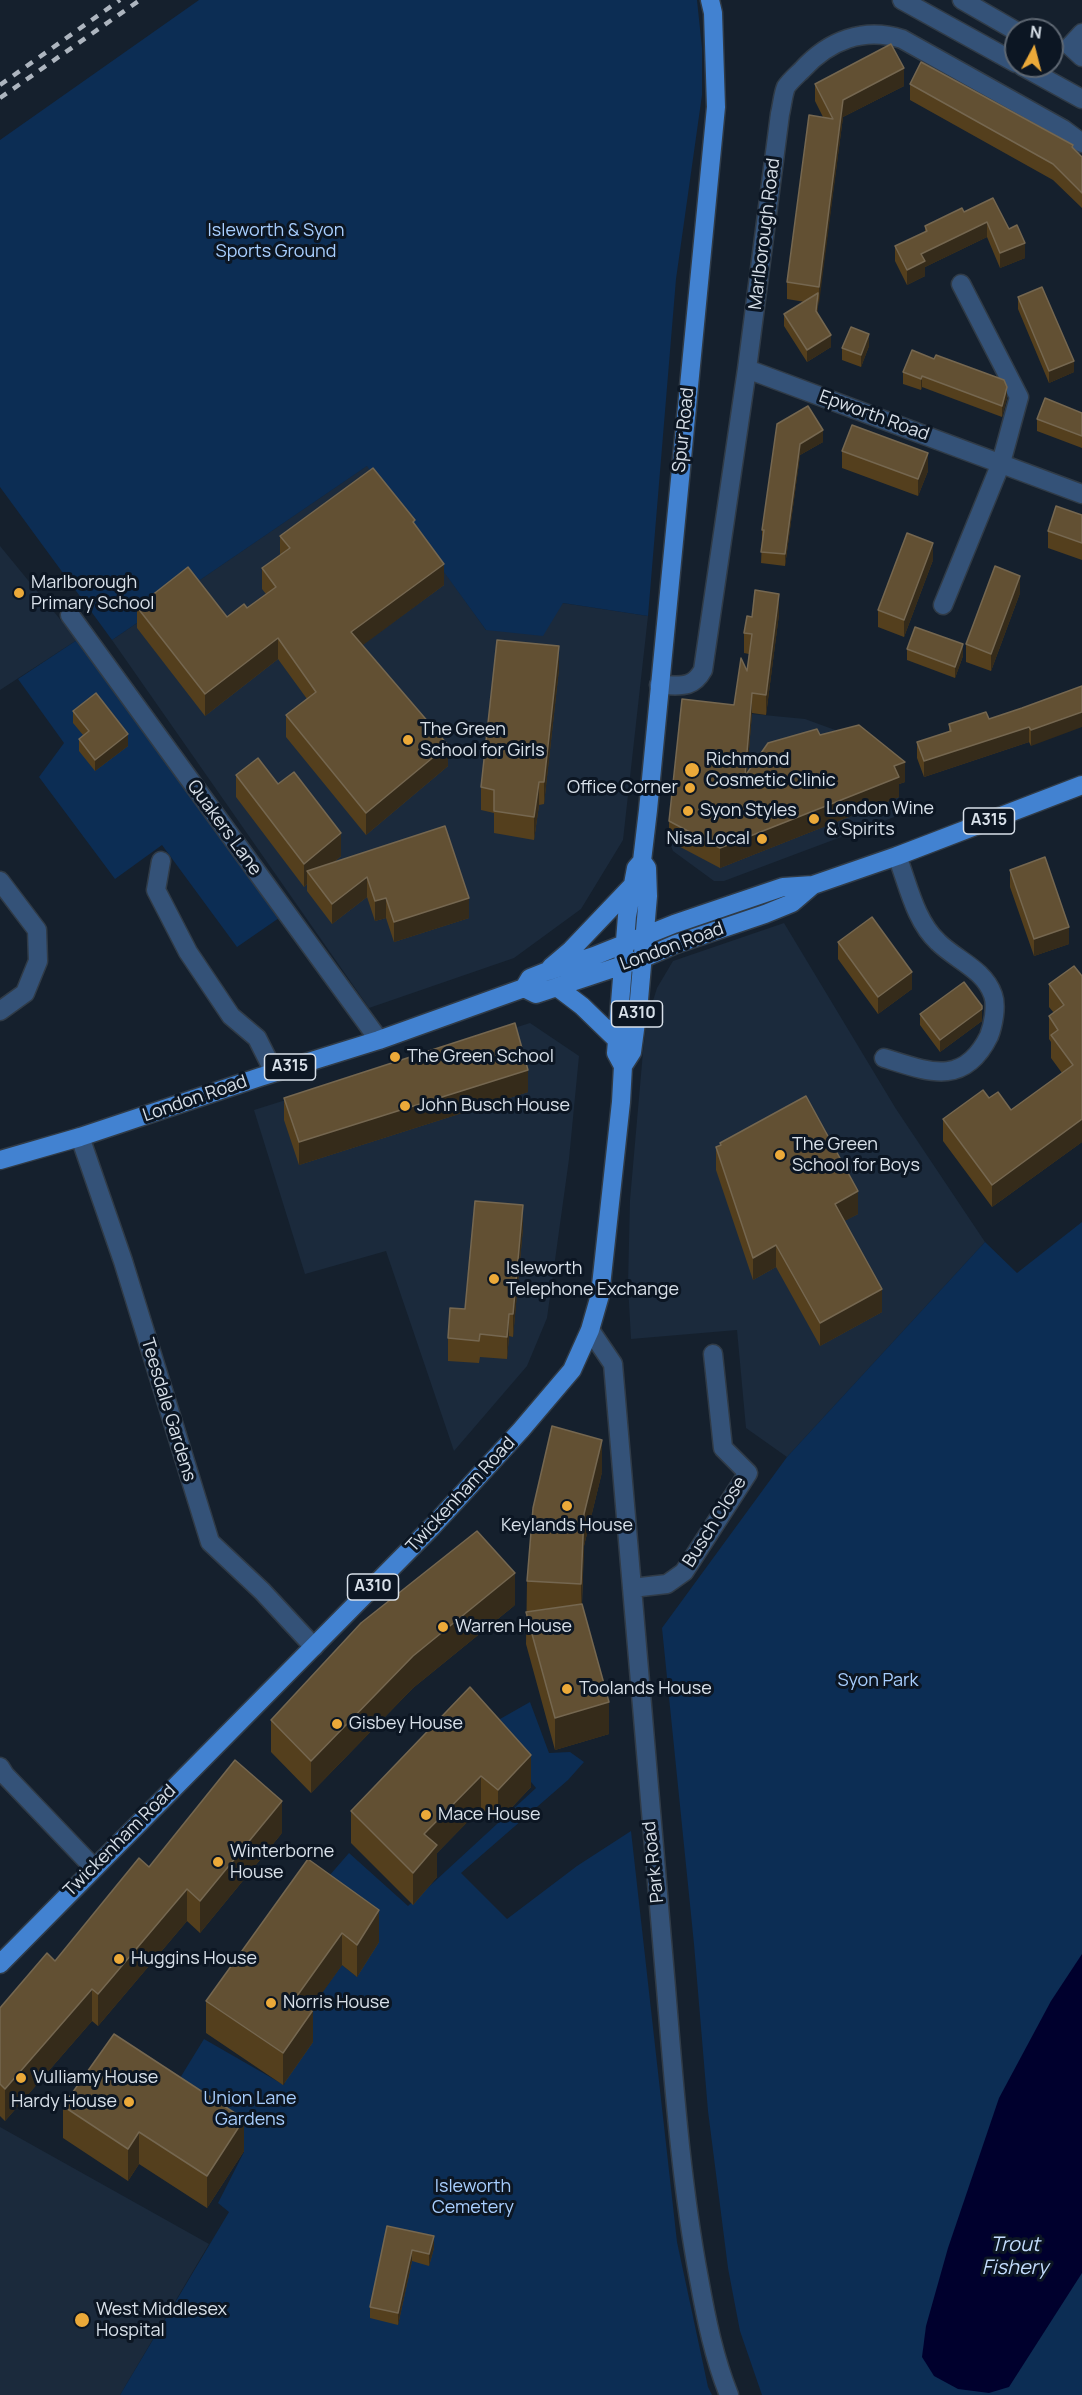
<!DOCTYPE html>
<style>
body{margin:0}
#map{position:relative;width:1082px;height:2395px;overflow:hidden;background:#15202d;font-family:Manrope,sans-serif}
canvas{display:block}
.north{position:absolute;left:1004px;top:18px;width:60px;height:60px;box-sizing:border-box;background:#0c1623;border:2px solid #5e6772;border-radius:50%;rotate:7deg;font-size:16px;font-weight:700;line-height:24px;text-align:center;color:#d8e0e9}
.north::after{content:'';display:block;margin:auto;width:21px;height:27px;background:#eba939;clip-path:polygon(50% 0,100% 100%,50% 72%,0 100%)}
</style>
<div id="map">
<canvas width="1082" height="2395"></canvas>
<div class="north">N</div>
</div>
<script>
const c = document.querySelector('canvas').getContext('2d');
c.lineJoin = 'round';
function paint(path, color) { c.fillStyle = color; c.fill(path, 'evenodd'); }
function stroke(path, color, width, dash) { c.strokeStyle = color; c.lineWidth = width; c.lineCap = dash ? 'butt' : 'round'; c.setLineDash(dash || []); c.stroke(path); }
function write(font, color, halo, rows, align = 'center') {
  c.font = font + ' Manrope,sans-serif'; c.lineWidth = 6; c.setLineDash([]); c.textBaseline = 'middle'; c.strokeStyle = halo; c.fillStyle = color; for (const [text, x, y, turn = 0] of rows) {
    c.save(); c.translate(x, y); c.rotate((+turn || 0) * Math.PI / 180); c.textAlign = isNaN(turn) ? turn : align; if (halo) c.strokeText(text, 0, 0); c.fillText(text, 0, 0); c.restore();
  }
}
const built = new Path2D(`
 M368,465L486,630L563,603L648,616L623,840L581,909L514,958L369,1008L112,640Z
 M0,546L77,640L0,690Z
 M680,707L805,719L846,734L886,767L905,813L724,881H714L673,851L669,841Z
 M784,923L896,1109L985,1242L787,1457L746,1428L737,1330L631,1339L628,1285L630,1200L643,1052L647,1020L657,988L673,961Z
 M530,1023L579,1056L569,1159L547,1318L527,1366L454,1451L386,1251L305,1274L254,1110Z
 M0,2127L209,2244L120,2395H0Z`);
const green = new Path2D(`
 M199,0H697L702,48V95L676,279L648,616L563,603L543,636L486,630L367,466L112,640L0,487V140Z
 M77,640L279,918L237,947L162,845L115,879L39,777L64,743L18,679Z
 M1082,1222V2395H762L740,2331L728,2268L708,2111L694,1944L662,1628L787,1457L985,1242L1017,1273Z
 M530,1702L549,1753L570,1752L584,1762L568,1780L461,1873L507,1919L577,1866L631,1831L677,2242L708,2387L712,2395H120L229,2212L218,2203L244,2152L169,2096L204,2039L284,2085L297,2028L342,1965L357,1977L316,1891L349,1853L408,1906L536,1788L486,1727Z`);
const water = new Path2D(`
 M1082,1954V2273L1009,2387L989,2393L958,2389L934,2376L922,2357L926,2326L948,2248L999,2098L1051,2001Z`);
const minor = new Path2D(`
 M902,0L1016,63
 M962,0L1016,31
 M1082,33L1070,46L1082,57
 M1022,66L1082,99
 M747,369L1082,494
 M943,605L1001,463L1019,397L961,284
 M70,615L379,1040
 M659,685C679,685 692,690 703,670L747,369L780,114C782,106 783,94 786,87C790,81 797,75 802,70C829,40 864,27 902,39L1063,129L1082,143
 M161,861L156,890L188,952L231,1016L257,1038L274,1072
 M0,881L37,930L38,961L25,993L0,1011
 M884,1058C929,1072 964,1087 989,1036C993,1026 997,1006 993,995C984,969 956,960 938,942C915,921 908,884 897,856
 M80,1137L123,1261L210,1542L262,1591L314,1647
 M590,1330L613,1364C631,1572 648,1780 666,1988C674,2085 681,2183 699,2279C706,2318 714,2358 729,2395
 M632,1588L667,1584L684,1572L748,1473L723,1448L713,1354
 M0,1767L5,1775L94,1868`);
const major = new Path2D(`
 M551,967L571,950L631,887
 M557,987L582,1006L617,1040
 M524,988L536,994L641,959L676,944L765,914L792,903L813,885
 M623,1066L632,1052L639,1000L648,896L647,868L642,861
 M0,1160L80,1137L260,1077L379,1040L524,988L530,978L545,972L594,956L674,924L783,887L813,885L897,856L1082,785
 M0,1964L432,1527L521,1430L572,1370L590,1330L600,1295L621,1102L623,1066L616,1053L627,916L636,868L642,861L648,810L716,107L713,13L710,0`);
const rail = new Path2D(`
 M0,85L120,0
 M0,98L140,0`);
const wall = new Path2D(`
 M815,84L904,86L843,117L817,314L831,347L807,362L784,326V314L805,302L787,299V282L823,117L815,101Z
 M910,84L1073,148L1082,157V208L1053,180L910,100Z
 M964,212L1009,229L1025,258L1000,268L987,237L925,267V276L907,285L895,261V246L925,232V226Z
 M1018,297L1074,372L1049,383L1018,309Z
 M869,346L861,367L842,360V348Z
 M903,372L1007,387V398L1002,417L922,387L921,390L903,384Z
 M1082,413V448L1037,431V419Z
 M777,424L823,442L800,455L785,566L761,563L762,541V530Z
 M842,451L928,471L918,496L842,468Z
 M1082,515V560L1048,548V531Z
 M415,525L444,585L362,645L448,766L366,835L286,737V715L307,699L278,659L205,716L137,628V607L227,617L247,608L266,594L262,589V568L280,555V536Z
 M933,560L904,637L878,627V610Z
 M1020,593L991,671L966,662V644Z
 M779,614L766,715L752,713L747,773L820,735L905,782L899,784V797L720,868L669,841V821L734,705L747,671L749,654L744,653V633L752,617Z
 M907,649L963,656L955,678L907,660Z
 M559,669L544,804L539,805L534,840L494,833V813L481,810V787Z
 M1082,686L1031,746L1029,742L924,777L917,758V742L949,732V724L989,719L1022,708Z
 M73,711L128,746L95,771L79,751V739L83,735L73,723Z
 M236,775L278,784L341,856L334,862L469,918L394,942L386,918L375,921L367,897L332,924L307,891V884L304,887L236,797Z
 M1010,870L1069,944L1034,956L1010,887Z
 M838,942L912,989L878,1014L838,959Z
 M1074,966L1082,1142L992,1207L943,1141V1119L989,1098L1011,1110L1062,1073L1051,1058V1042L1049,1039V1016L1054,1013L1049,1007V984Z
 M920,1014L982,1018V1021L940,1052L920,1025Z
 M528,1092L299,1165L284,1120V1098Z
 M720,1143L858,1214L844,1221L882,1312L820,1346L776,1267L753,1280L716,1170V1147L720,1145Z
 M523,1228L513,1337L509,1336L507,1359L480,1357L479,1363L448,1361V1338L465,1309Z
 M602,1472L584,1546L582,1604L609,1734L555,1750L526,1644L527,1581Z
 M515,1605L413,1688L311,1793L271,1752V1720Z
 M470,1687L531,1787L498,1822L481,1808L437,1853V1877L413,1905L351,1843V1811Z
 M282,1833L200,1933L187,1921L98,2026L92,2021L5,2121L0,2116V2008L55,1961Z
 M308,1859L379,1942L357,1977L342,1965L311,2008L313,2042L283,2085L206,2033V2001Z
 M63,2106L244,2151L207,2208L139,2164L128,2181L63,2138Z
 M387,2226L434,2248L429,2266L412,2261L398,2325L370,2318V2307Z`);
const shadedWall = new Path2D(`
 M904,68V86L843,117L819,304V287L843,100Z
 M987,222V237L925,267V276L907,285V270L921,254Z
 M1025,243V258L1000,268V253Z
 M818,293V305L816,323V311Z
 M869,334V346L861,367V355Z
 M831,335V347L807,362V350Z
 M1074,361V372L1049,383V371Z
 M922,376V387L921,390V379Z
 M1007,387V398L1002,417V406Z
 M823,430V442L800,455L785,566V554L800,444Z
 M928,453V471L918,496V479Z
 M933,543V560L904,637V620Z
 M444,564V585L351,654V632Z
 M1020,576V593L991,671V654Z
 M779,594V614L766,715V695Z
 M278,638V659L205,716V694Z
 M963,644V656L955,678V667Z
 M559,646V669L544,804V782Z
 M752,693V713L745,796V776Z
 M1082,712V727L1031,746V730Z
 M1029,727V742L924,777V761Z
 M128,734V746L95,771V760Z
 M448,745V766L366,835V813Z
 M905,762V782L899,784V797L720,868V848L894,766Z
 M539,782V805L534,840V817Z
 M341,833V856L313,879L307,871V884L304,887V864Z
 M367,877V897L332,924V904Z
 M386,898V918L375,921V901Z
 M469,898V918L394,942V922Z
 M1069,927V944L1034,956V939Z
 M912,972V989L878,1014V997Z
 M982,1006V1021L940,1052V1040Z
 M528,1070V1092L299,1165V1142Z
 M1082,1119V1142L992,1207V1185Z
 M858,1191V1214L835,1226V1204Z
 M523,1205V1228L513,1337V1314Z
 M776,1245V1267L753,1280V1258Z
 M882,1289V1312L820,1346V1323Z
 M509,1314V1336L507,1359V1337Z
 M602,1440V1472L584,1546L581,1616V1584L584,1514Z
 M515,1573V1605L413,1688L311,1793V1761L413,1656Z
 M609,1702V1734L555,1750V1718Z
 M531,1755V1787L498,1822V1790Z
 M481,1776V1808L437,1853V1877L413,1905V1873L424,1834Z
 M282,1801V1833L200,1933V1901Z
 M187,1889V1921L98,2026V1994Z
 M379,1910V1942L357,1977V1945Z
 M342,1933V1965L297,2028V1996Z
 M92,1989V2021L5,2121V2089Z
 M313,2010V2042L283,2085V2053Z
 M244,2119V2151L207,2208V2176Z
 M139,2132V2164L128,2181V2149Z
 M434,2236V2248L429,2266V2254Z
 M412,2250V2261L398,2325V2313Z`);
const building = new Path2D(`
 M891,44L904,68L843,100L819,287L787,282L809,115L833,119L815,84Z
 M921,62L1073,145L1072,147L1082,157V193L1053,164L910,84Z
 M993,198L1009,229L1017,225L1025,243L1000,253L987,222L921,254L925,261L907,270L895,246L927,231L925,226L962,208L964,212Z
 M1042,287L1074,361L1049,371L1018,297Z
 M818,293L816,311L831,335L807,350L784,314Z
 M851,327L869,334L861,355L842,348Z
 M912,350L934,359L936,355L1004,380L1007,387L1002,406L922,376L921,379L903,372Z
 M1045,398L1082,413V436L1037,419Z
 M808,406L823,430L800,444L785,554L761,552L764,530H762L777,424Z
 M852,425L928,453L918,479L842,451Z
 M373,468L415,520L413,522L444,564L351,632L448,745L366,813L286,715L316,692L278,638L205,694L137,607L188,567L227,617L244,604L247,608L276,587L262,568L290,548L280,536Z
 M1056,506L1082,515V543L1048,531Z
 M907,533L933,543L904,620L878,610Z
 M995,566L1020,576L991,654L966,644Z
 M755,590L779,594L766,695L752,693L745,776L768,743L817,729L820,735L859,725L905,762L894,766L899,777L720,848L669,821L682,699L734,705L741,658L747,671L752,634L744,633L747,616L752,617Z
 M915,627L963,644L955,667L907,649Z
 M497,640L559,646L544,782H539L534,817L494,811V790L481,787Z
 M1082,686V712L1031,730L1029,727L924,761L917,742L951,731L949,724L986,712L989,719L1022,708Z
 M96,693L128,734L95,760L79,739L89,731L73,711Z
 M258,758L278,784L294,772L341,833L304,864L236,775Z
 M445,826L469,898L394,922L386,898L375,901L367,877L332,904L307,871Z
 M1045,857L1069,927L1034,939L1010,870Z
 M872,917L912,972L878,997L838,942Z
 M1074,966L1082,976V1119L992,1185L943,1119L983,1090L989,1098L998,1092L1011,1110L1073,1065L1051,1035L1058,1030L1049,1016L1064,1005L1049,984Z
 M964,982L982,1006V1009L940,1040L920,1014Z
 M515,1023L528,1070L299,1142L284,1098Z
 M806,1096L858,1191L835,1204L882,1289L820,1323L776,1245L753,1258L716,1147L721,1145L720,1143Z
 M475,1201L523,1205L513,1314H509L507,1337L480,1334L479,1341L448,1338L450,1308L465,1309Z
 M552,1426L602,1440L584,1514L581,1584L527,1581L533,1508Z
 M477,1531L515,1573L413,1656L311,1761L271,1720L361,1623Z
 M582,1604L609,1702L555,1718L526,1612Z
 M470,1687L531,1755L498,1790L481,1776L424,1834L437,1845L413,1873L351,1811Z
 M235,1760L282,1801L200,1901L187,1889L98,1994L92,1989L5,2089L0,2084V2008L47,1953L55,1961L139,1858L149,1867Z
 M308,1859L379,1910L357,1945L342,1933L297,1996L313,2010L283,2053L206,2001Z
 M114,2034L244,2119L207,2176L139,2132L128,2149L63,2106Z
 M387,2226L434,2236L429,2254L412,2250L398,2313L370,2307Z`);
const markers = [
 [19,593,6,"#eba939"],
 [408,740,6,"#eba939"],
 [692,770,8,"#eba939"],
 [690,788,6,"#eba939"],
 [688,811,6,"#eba939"],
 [814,819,6,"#eba939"],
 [762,839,6,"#eba939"],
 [395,1057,6,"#eba939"],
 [405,1106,6,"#eba939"],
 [780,1155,6,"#eba939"],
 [494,1279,6,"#eba939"],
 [567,1506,6,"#eba939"],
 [443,1627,6,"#eba939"],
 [567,1689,6,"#eba939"],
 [337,1724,6,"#eba939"],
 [426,1815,6,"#eba939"],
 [218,1862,6,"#eba939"],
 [119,1959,6,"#eba939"],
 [271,2003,6,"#eba939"],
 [21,2078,6,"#eba939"],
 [129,2102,6,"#eba939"],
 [82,2320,8,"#eba939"]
];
const shields = [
 [989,821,51],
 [637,1014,51],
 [290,1067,51],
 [373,1587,51]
];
const shieldNames = [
 ["A315",989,821],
 ["A310",637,1014],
 ["A315",290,1067],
 ["A310",373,1587]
];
const parkNames = [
 ["Isleworth & Syon",276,231],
 ["Sports Ground",276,252],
 ["Syon Park",878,1681],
 ["Union Lane",250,2099],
 ["Gardens",250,2120],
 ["Isleworth",473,2187],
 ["Cemetery",473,2208]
];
const streetNames = [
 ["Marlborough Road",765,234,-83],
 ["Epworth Road",874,416,20],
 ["Spur Road",684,430,-84],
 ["Quakers Lane",224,828,54],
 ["London Road",672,947,-20],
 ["London Road",195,1099,-19],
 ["Teesdale Gardens",168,1410,73],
 ["Twickenham Road",461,1495,-47],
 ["Busch Close",715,1522,-58],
 ["Twickenham Road",120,1841,-45],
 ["Park Road",654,1862,-96]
];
const poiNames = [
 ["Marlborough",31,583],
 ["Primary School",31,604],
 ["The Green",420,730],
 ["School for Girls",420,751],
 ["Richmond",706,760],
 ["Cosmetic Clinic",706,781],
 ["Office Corner",678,788,"right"],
 ["London Wine",826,809],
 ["& Spirits",826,830],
 ["Syon Styles",700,811],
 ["Nisa Local",750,839,"right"],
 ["The Green School",407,1057],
 ["John Busch House",417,1106],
 ["The Green",792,1145],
 ["School for Boys",792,1166],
 ["Isleworth",506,1269],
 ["Telephone Exchange",506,1290],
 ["Keylands House",567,1526,"center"],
 ["Warren House",455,1627],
 ["Toolands House",579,1689],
 ["Gisbey House",349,1724],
 ["Mace House",438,1815],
 ["Winterborne",230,1852],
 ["House",230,1873],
 ["Huggins House",131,1959],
 ["Norris House",283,2003],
 ["Vulliamy House",33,2078],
 ["Hardy House",117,2102,"right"],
 ["West Middlesex",96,2310],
 ["Hospital",96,2331]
];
const waterNames = [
 ["Trout",1015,2245],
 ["Fishery",1015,2268]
];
paint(built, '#1b2a3c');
paint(green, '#0c2d54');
paint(water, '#00002d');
stroke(minor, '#303b47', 21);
stroke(major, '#303b47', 21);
stroke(minor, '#345278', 18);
stroke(major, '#4282d1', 18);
stroke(rail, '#adb5bf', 4.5, [8, 8]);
paint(wall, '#543f1d');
paint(shadedWall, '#352b1a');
paint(building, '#625033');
stroke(building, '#756750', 1.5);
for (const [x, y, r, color] of markers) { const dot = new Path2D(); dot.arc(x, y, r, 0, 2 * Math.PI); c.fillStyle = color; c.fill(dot); stroke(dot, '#0c1623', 2); }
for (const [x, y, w] of shields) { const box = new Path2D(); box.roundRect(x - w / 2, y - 13, w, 26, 4.5); c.fillStyle = '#0c1623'; c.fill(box); stroke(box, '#d8e0e9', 1.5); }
write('bold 16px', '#d8e0e9', null, shieldNames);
write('18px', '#a8cefe', '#0c1623', parkNames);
write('18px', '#d8e0e9', '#0c1623', streetNames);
write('18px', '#d8e0e9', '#0c1623', poiNames, 'left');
write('italic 20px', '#c4ddfe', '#0c1623', waterNames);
</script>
